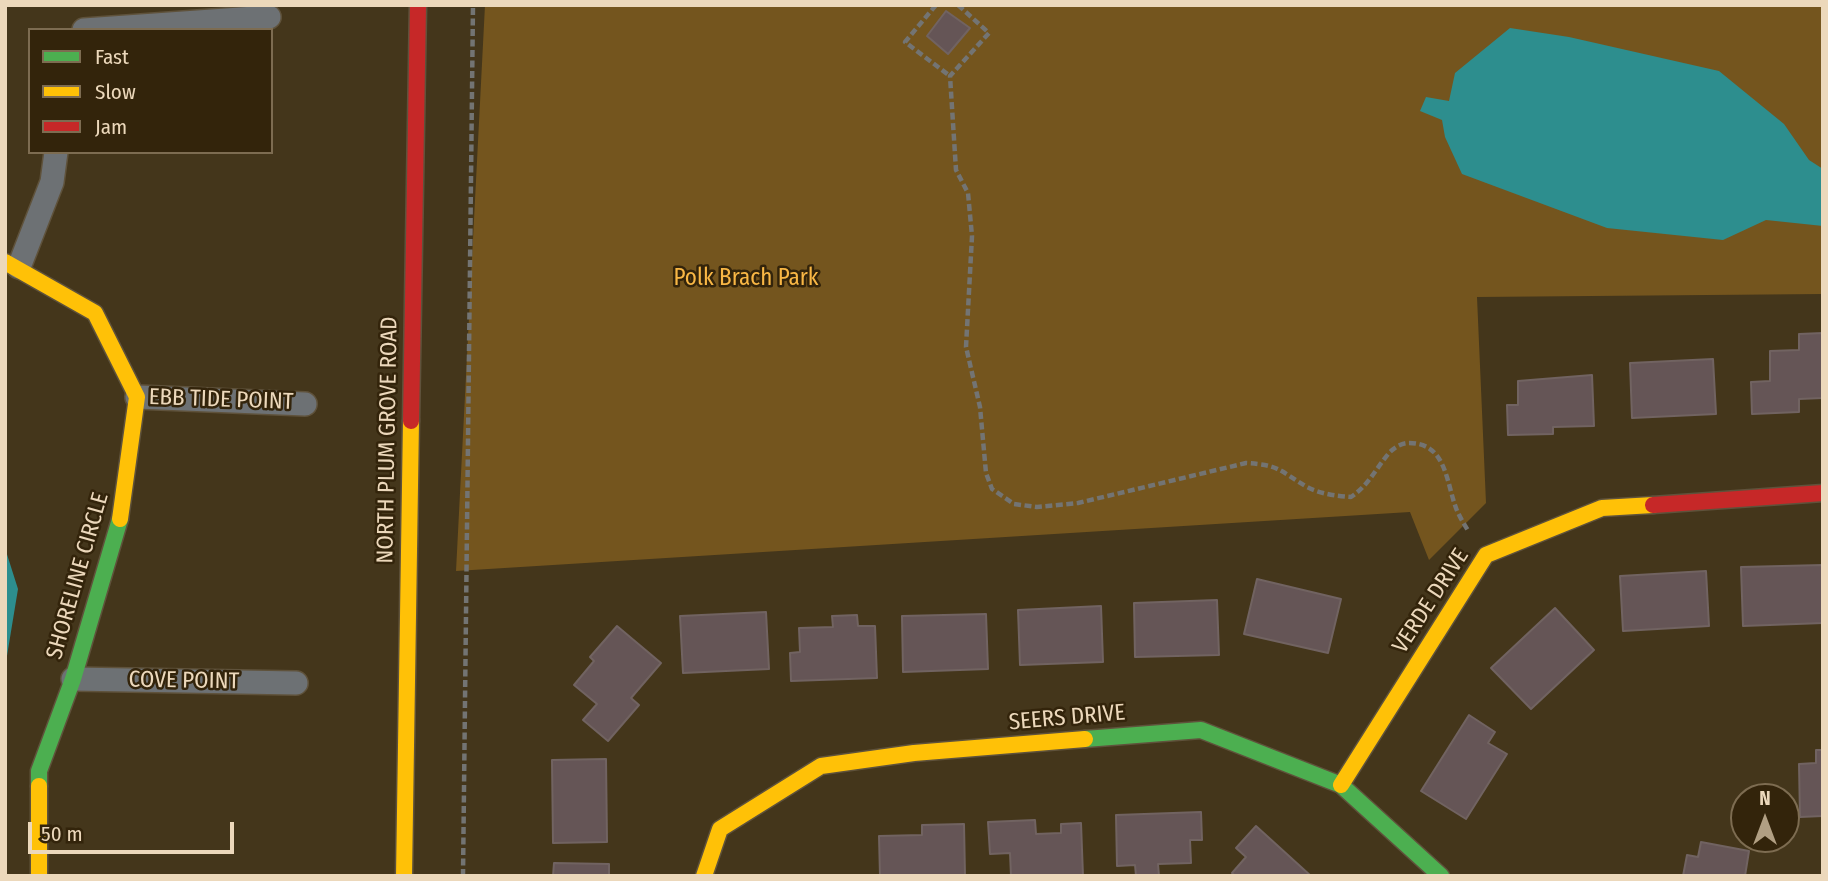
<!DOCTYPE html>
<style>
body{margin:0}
#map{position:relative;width:1828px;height:881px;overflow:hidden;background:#44361b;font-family:"Fira Sans Condensed",sans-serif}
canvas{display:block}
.frame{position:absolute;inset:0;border:7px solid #ecd8bb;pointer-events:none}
.legend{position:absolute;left:28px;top:28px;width:245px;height:126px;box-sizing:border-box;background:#33240b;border:2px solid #7d6c51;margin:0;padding:9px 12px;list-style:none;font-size:21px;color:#ecd8bb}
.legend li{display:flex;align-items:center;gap:14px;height:35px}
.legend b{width:35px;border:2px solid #7d6c51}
.north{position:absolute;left:1730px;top:783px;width:70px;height:70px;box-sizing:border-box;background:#33240b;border:2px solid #7d6c51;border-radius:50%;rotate:0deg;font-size:19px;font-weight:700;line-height:28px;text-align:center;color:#ecd8bb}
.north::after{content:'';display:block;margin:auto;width:24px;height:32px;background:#b19f83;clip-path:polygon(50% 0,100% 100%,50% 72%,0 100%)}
.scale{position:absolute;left:28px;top:822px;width:206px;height:32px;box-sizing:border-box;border:4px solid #ecd8bb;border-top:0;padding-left:9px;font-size:21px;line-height:24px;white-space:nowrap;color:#ecd8bb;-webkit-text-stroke:5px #33240b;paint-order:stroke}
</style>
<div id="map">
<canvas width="1828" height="881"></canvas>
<div class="frame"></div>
<ul class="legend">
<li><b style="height:9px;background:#4caf50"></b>Fast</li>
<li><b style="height:9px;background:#ffc107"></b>Slow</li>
<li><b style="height:9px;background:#c62828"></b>Jam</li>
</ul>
<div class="north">N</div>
<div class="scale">50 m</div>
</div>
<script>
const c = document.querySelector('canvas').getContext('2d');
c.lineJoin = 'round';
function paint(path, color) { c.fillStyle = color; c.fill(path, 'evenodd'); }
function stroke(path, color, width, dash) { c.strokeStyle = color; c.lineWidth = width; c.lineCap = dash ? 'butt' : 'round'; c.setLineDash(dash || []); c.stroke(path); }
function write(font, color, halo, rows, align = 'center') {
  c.font = font + ' "Fira Sans Condensed",sans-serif'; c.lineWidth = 5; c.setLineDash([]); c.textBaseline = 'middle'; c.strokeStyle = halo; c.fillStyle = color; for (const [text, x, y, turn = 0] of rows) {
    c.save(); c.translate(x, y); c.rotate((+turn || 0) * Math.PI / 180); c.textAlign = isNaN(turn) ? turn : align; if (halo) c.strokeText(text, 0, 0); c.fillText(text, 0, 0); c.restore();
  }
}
const green = new Path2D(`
 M485,5H1823V294L1477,297L1486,503L1429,560L1410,512L456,571Z`);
const water = new Path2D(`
 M1510,28L1569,37L1719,71L1784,124L1809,160L1823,169V226L1766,220L1723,240L1607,228L1462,174L1445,137L1442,120L1420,111L1426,97L1449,101L1455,73Z
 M5,548L18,589L5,668Z`);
const building = new Path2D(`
 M946,11L970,28L948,54L927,36Z
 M1823,333V398L1799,399V412L1752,414L1751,382L1770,381V351L1799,350V334Z
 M1713,359L1716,414L1632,418L1630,363Z
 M1592,375L1594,426L1553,427V434L1508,435L1507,405H1518V381Z
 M1823,565V623L1743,626L1741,567Z
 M1706,571L1709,626L1623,631L1620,576Z
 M1257,579L1341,599L1328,653L1244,634Z
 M1217,600L1219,655L1135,657L1134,603Z
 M1101,606L1103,662L1020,665L1018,610Z
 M1555,608L1594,650L1531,709L1491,668Z
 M766,612L769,669L683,673L680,616Z
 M986,614L988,669L903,672L902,616Z
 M857,615L858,626H875L877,678L791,681L790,653L800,652L799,628L833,627L832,616Z
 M617,626L661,663L631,698L639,705L608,741L583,720L597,704L574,685L594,661L590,657Z
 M1469,715L1495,732L1488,743L1507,754L1466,819L1421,791Z
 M1816,750H1823V816L1800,817L1799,764L1816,763Z
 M606,759L607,842L553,843L552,760Z
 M1201,812L1202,840H1190L1191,863L1158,864L1159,876H1136L1135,865L1117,866L1116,815Z
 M1035,820L1036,834L1061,833V824L1081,823L1083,876H1011L1010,853L990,854L988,822Z
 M964,824L965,876H880L879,836L922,835V825Z
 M1256,826L1311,876H1235L1232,873L1246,857L1236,848Z
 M1701,842L1749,851L1745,876H1683L1687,855L1698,857Z
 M554,863L609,864V876H553Z`);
const path = new Path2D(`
 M936,5L905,42L950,76
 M958,5L989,33L950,76L956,170L968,193L972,236L966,347L980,407L986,473L992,489L1014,504L1037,507L1078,503L1246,463C1280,465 1280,471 1307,487C1320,494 1337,496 1351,497C1369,485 1376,468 1390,452C1395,447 1402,443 1409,443C1446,443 1446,481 1456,508C1459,516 1464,524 1469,532
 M463,876L473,5`);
const street = new Path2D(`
 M84,30L269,17
 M19,267L52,182L56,152
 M137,397L305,404
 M73,679L296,683`);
const fast = new Path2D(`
 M1085,739L1201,730L1341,785L1441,876
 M39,786V771L73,679L120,519`);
const slow = new Path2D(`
 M5,262L95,313L137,397L120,519
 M1341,785L1486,555L1602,508L1653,505
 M39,786V876
 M404,876L411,421
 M704,876L720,829L821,766L914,753L1085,739`);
const jam = new Path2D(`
 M411,421L418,5
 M1653,505L1823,493`);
const parkNames = [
 ["Polk Brach Park",746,279]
];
const streetNames = [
 ["EBB TIDE POINT",221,400,2],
 ["NORTH PLUM GROVE ROAD",388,440,-89],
 ["SHORELINE CIRCLE",78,576,-74],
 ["VERDE DRIVE",1431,601,-57],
 ["COVE POINT",184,681,1],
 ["SEERS DRIVE",1067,718,-5]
];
paint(green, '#74551e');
paint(water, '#2d8e8e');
paint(building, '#655556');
stroke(building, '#716361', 2);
stroke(street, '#5f523b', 26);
stroke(fast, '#5f523b', 19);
stroke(slow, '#5f523b', 19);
stroke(jam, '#5f523b', 19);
stroke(path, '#737473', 4.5, [7, 3.5]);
stroke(street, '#6d7174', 23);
stroke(fast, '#4caf50', 16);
stroke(slow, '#ffc107', 16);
stroke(jam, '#c62828', 16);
write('23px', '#f9b745', '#33240b', parkNames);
write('23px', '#ecd8bb', '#33240b', streetNames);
</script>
